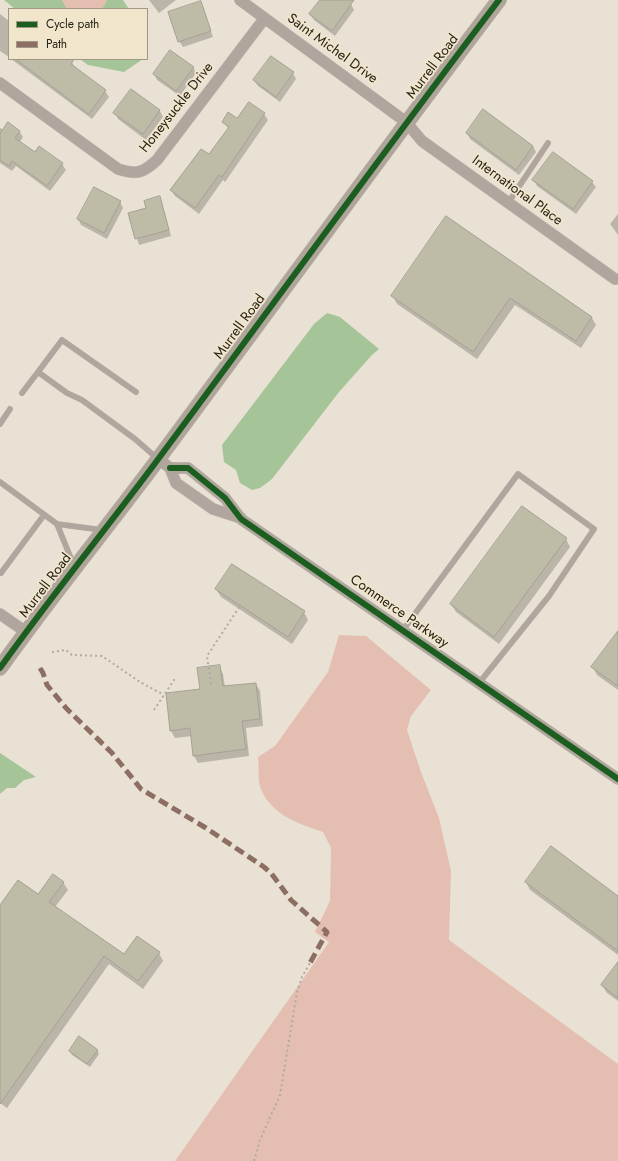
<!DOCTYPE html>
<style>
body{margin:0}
#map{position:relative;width:618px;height:1161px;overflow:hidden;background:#e9e2d4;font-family:Jost,sans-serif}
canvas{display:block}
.legend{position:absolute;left:8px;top:8px;width:140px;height:52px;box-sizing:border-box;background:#f1e5cc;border:1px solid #a09784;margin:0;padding:5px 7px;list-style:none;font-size:12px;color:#272219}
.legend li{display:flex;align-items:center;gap:8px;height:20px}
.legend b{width:20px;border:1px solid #a09784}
</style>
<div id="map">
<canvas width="618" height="1161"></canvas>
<ul class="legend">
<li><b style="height:5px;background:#1b5e20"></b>Cycle path</li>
<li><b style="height:5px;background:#8d6e63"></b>Path</li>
</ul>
</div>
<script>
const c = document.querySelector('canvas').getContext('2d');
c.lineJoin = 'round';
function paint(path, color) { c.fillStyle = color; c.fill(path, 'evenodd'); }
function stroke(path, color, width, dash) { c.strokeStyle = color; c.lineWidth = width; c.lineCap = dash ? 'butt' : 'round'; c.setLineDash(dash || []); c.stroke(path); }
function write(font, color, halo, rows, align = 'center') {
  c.font = font + ' Jost,sans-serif'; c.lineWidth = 3.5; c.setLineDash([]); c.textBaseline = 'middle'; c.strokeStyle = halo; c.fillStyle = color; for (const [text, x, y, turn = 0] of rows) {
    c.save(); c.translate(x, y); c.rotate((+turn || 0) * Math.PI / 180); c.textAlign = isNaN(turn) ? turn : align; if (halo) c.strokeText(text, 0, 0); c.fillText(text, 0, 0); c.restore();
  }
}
const green = new Path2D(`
 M62,0H107L102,9H67Z
 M339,635L366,636L431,690L411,716L407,730L421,772L439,818L451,871L449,940L618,1064V1161H175L329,942L315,932L330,901L331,848L323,832C296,823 267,813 259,783C258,775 259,765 258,757L275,746L328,672Z`);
const water = new Path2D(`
 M4,0H62L67,9H15Z
 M107,0H123L129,9H102Z
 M80,59H143L124,72L88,65Z
 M327,313L340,317L379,349L371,356L339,392L272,479L260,488L252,490L240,483L236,470L224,462L222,445L314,324Z
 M0,753L36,777L24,780L15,788H7L0,794Z`);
const shadow = new Path2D(`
 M149,0H176L159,13Z
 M321,0H346L351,4L354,10L335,36L314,20L310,14Z
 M200,2L213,37L183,47L179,41Z
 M0,14L9,21V57L0,51Z
 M11,59H67L72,62L75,68L105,91L109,97L92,119Z
 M193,67L196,73L180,96L157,80L154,74Z
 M293,73L296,79L280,102L258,86L254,80Z
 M131,90L160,111L163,117L146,140L118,119L115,113Z
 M249,103L264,114L268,120L225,182L223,180L199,214L175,196L171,190L210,156L229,129L223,122L237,120Z
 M9,123L20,132L23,137L19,143L35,154L40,147L62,164L66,170L50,191L16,166L12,171L0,163V128L4,130Z
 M467,133L533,146L536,152L519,175L470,139Z
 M534,180L592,182L596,187L576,214L537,186Z
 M159,198L162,204L171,236L139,245L129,214L147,209Z
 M120,202L123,208L107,239L81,225L78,219Z
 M618,214V235L610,224Z
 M446,218L592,318L596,325L581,348L515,305L477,359L397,304L393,296Z
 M566,539L570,547L499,644L456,612L451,604Z
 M216,589L304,612L308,620L292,644L221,597Z
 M618,637V690L597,675L593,667Z
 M219,666L223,674L225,687L256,684L260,691L263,726L246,728L249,756L198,763L194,756L192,736L175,738L171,731Z
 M63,882L68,890L55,907L124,956L159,953L163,961L143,989L109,964L7,1108L0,1103V906L39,896Z
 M526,882L618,897V955L530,890Z
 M618,964V1001L607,993L602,985Z
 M97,1050L99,1054L90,1067L72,1055L70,1051Z`);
const building = new Path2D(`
 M320,0H354L332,31L309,14Z
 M201,1L211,31L178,42L168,12Z
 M170,50L194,67L176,91L153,74Z
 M271,56L294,72L276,97L253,80Z
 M16,59H74L71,64L106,90L89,114Z
 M131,89L160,110L143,134L113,113Z
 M249,102L265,113L222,177L219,175L195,208L170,190L201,149L209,154L229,127L222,122L228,112L237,118Z
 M483,109L533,146L516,170L466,133Z
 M8,122L20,131L15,138L35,152L39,146L63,163L47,186L12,161L9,166L0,160V134Z
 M553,152L593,181L573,209L532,180Z
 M94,187L121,201L104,233L77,219Z
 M160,196L169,230L135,239L128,213L146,208L144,201Z
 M446,216L592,317L576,341L510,298L473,352L391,296Z
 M522,506L567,538L494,637L450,604Z
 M232,564L305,611L288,637L215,589Z
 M618,631V686L591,667Z
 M220,665L223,686L256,683L260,719L242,721L246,749L193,756L190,728L170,731L166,693L200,689L197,668Z
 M551,846L618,896V951L525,882Z
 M53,874L64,882L49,902L124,954L137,936L160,952L138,981L104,956L0,1104V905L18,880L38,894Z
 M618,962V998L601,985Z
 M79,1036L98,1050L87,1064L69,1051Z`);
const path = new Path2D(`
 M52,652L66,650L72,655L102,656L140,682L164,695
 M211,684L207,656L240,606
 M154,710L176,677
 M254,1161L260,1140L280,1095L297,992L302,977L310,963`);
const lane = new Path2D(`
 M508,203L548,143
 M136,392L62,340L38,372L67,393L82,400L135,439L158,459
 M22,393L38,372
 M0,424L10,409
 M0,482L57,524L102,530
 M57,524L74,566
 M1,573L44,515
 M403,630L518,474L594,529L549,596L479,683`);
const street = new Path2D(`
 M240,0L406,122L422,141L615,279
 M0,83L118,169C137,175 143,173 157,160L264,19
 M165,464L170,468L176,483L213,509L241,518
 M170,468H188L225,498L241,519L618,779
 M0,614L26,632`);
const secondary = new Path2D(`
 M0,668C51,596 107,528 159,458C273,305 384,151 499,0`);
const quiet = new Path2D(`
 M40,668L43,673L47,685L66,708L112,753L141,789L206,828L264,867L271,873L291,900L327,932L310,963`);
const cycleway = new Path2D(`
 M170,468H188L225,498L241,519L618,779
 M0,668C51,596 107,528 159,458C273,305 384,151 499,0`);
const streetNames = [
 ["Saint Michel Drive",332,49,36],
 ["Murrell Road",433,67,-53],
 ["Honeysuckle Drive",177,108,-52],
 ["International Place",517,191,36],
 ["Murrell Road",240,327,-54],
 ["Murrell Road",46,586,-53],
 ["Commerce Parkway",399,612,35]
];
paint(green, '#e5beb2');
paint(water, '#a5c498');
paint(shadow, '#0003');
paint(building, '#bebca7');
stroke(building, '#a3a095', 1);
stroke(lane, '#c4bfb4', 6);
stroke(street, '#c4bfb4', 12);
stroke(secondary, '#c4bfb4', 16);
stroke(path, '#b1aaa1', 2, [2, 3]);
stroke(lane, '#b0a69e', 5.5);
stroke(street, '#b0a69e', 11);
stroke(secondary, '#afa59b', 15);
stroke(quiet, '#8d6e63', 5, [10, 5]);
stroke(cycleway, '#1b5e20', 6);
write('14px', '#272219', '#f1e5cc', streetNames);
</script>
